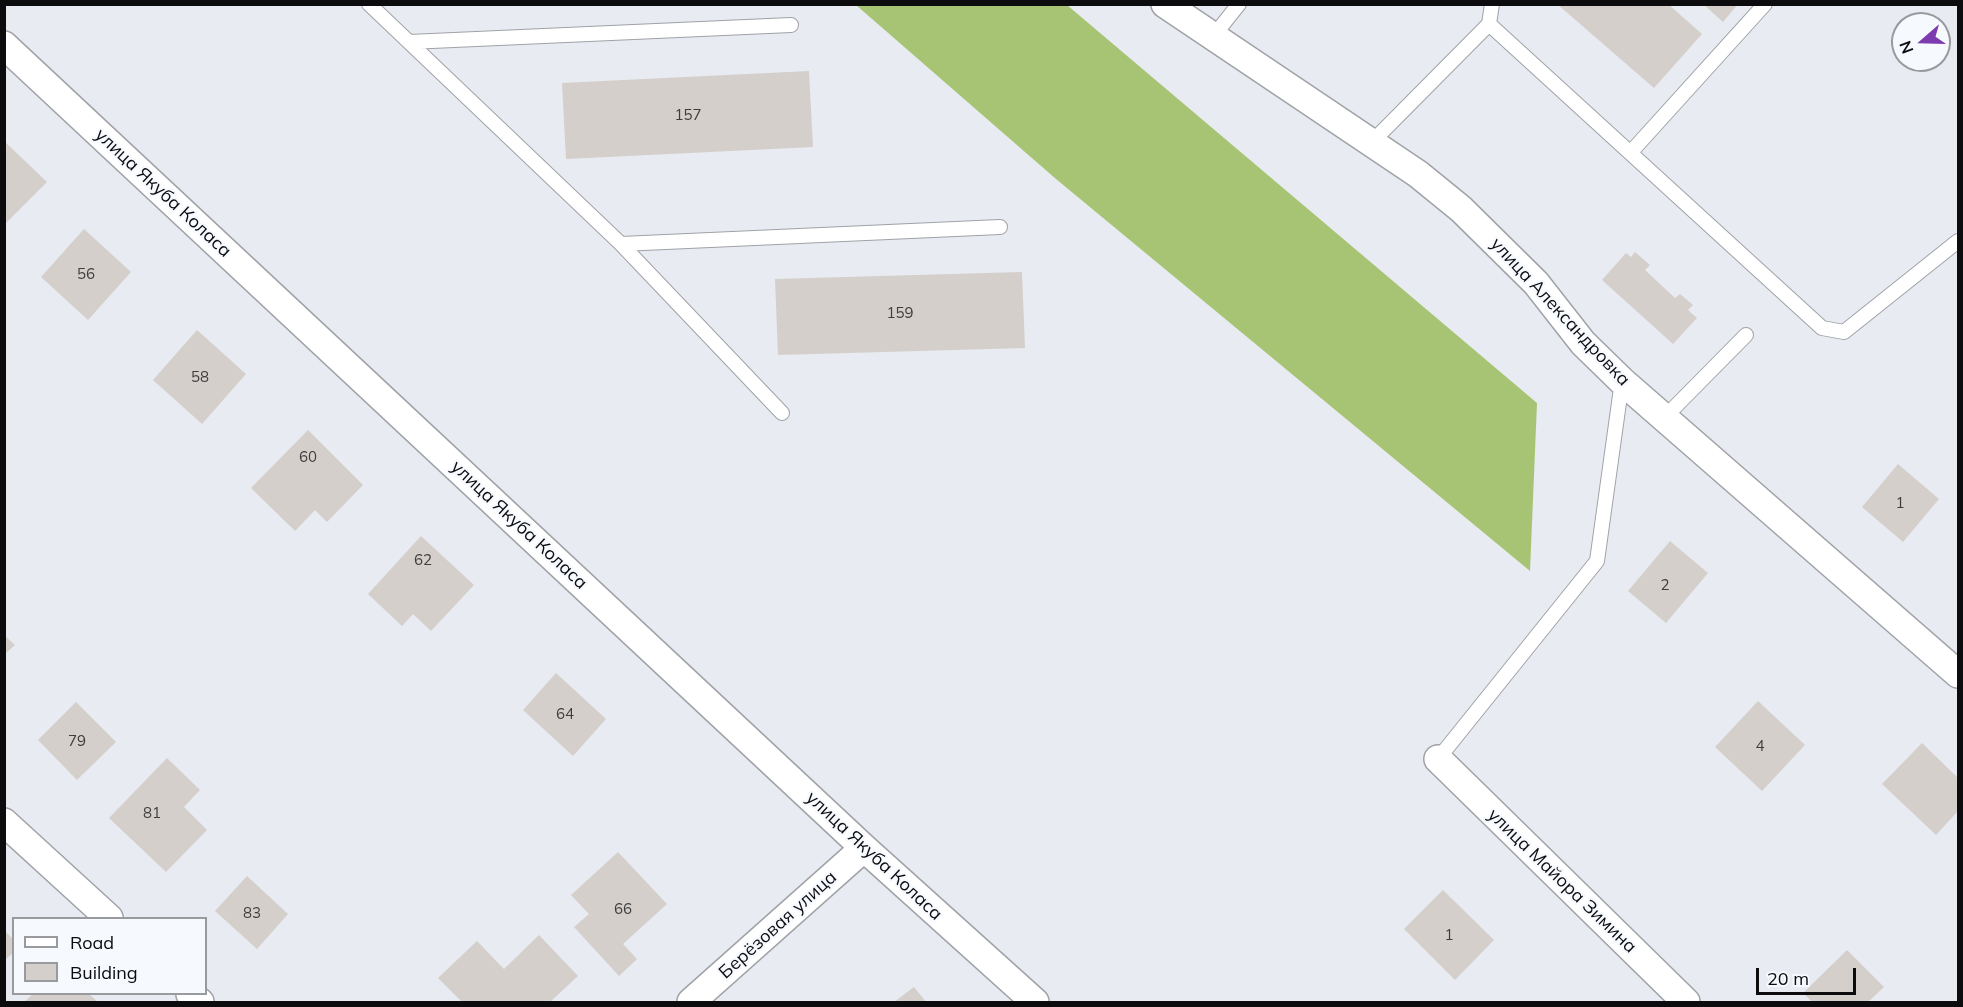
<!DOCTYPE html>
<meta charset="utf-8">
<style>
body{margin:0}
#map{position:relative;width:1963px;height:1007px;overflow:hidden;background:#e8ebf1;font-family:Mulish,sans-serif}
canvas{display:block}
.frame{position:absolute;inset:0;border:6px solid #0c0c0e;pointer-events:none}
.legend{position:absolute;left:12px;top:917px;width:195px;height:78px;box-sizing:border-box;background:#f6f9fe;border:2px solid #989a9e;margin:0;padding:8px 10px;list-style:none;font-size:18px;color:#0c0c0e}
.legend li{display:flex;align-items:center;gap:12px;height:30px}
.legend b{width:30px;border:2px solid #989a9e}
.north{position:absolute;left:1891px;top:12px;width:60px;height:60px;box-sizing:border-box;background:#f6f9fe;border:2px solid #989a9e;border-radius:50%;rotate:250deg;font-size:16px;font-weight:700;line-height:24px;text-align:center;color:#0c0c0e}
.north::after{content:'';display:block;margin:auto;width:21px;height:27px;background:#7c3baf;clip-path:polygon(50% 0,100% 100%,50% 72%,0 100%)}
.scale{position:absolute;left:1756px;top:968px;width:100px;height:27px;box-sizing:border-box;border:3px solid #0c0c0e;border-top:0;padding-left:8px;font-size:18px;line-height:21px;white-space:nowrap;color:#0c0c0e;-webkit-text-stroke:4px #f6f9fe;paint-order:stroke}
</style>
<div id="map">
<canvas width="1963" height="1007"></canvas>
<div class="frame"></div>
<ul class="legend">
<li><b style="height:8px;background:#fff"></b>Road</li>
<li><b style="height:16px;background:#d4cfcb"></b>Building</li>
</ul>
<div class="north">N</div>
<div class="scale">20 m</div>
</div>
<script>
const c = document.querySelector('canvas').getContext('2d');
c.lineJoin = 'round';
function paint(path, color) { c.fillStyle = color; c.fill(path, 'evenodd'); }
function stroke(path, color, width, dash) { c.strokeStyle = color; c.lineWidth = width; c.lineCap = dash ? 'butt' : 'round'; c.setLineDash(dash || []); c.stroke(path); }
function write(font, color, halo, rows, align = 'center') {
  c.font = font + ' Mulish,sans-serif'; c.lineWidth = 4.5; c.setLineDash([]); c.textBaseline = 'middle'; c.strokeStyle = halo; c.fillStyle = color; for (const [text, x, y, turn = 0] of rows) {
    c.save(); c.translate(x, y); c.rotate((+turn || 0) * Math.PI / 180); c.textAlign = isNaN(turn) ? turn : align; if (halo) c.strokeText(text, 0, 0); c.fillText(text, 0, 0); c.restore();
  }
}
const forest = new Path2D(`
 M856,5H1067L1537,403L1530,571L1056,179Z`);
const building = new Path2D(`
 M1557,4H1668L1702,34L1654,88Z
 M1703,4H1738L1723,22Z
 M809,71L813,147L566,159L562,83Z
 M4,141L47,182L4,225Z
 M84,229L131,272L88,320L41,277Z
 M1635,252L1650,265L1645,270L1675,298L1680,294L1693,305L1688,310L1697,318L1673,344L1602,280L1626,253L1631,257Z
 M1022,272L1025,348L778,355L775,279Z
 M197,330L246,374L202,424L153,380Z
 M308,430L363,485L327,522L315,510L295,531L251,488Z
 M1898,464L1939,499L1903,542L1862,507Z
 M421,536L474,585L431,631L413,614L402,626L368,594Z
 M1670,541L1708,573L1666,623L1628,591Z
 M4,635L15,645L4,655Z
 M556,673L606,719L573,756L523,710Z
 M1758,701L1805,745L1762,791L1715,747Z
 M76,702L116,742L77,780L38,740Z
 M1922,743L1958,778V811L1936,835L1882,784Z
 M167,758L200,790L184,807L207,830L166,872L109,818Z
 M618,852L667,904L623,944L637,959L619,976L574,927L589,914L571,895Z
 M247,876L288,914L257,949L215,911Z
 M1443,890L1494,940L1455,980L1404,929Z
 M4,930L14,940V952L4,961Z
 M539,935L578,976L550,1002H462L438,978L477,941L504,969Z
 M1847,950L1884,987L1868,1002H1812L1803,993Z
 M914,987L926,1002H894Z
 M33,994H89L98,1002H24Z`);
const lane = new Path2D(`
 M369,4L621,244L782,413
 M1492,4L1489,24L1822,328L1844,332L1958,241
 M1212,38L1239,4
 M409,42L791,25
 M1371,143L1489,24
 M1631,152L1765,4
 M621,244L1000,227
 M1664,418L1746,335
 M1438,759L1597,561L1622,381`);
const street = new Path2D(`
 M1165,4L1418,174L1461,209L1536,283L1583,343L1622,381L1958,674
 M4,45L864,848L1035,1002
 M1438,759L1686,1002
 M4,822L109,918
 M190,994L200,1002
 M691,1002L864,848`);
const numberNames = [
 ["157",688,115],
 ["56",86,274],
 ["159",900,313],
 ["58",200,377],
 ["60",308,457],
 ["1",1900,503],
 ["62",423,560],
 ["2",1665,585],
 ["64",565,714],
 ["79",77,741],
 ["4",1760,746],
 ["81",152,813],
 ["66",623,909],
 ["83",252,913],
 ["1",1449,935]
];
const streetNames = [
 ["улица Якуба Коласа",163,193,43],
 ["улица Александровка",1560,312,47],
 ["улица Якуба Коласа",519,525,43],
 ["улица Якуба Коласа",874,856,43],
 ["улица Майора Зимина",1562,881,44],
 ["Берёзовая улица",778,925,-42]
];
paint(forest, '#a7c474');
paint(building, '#d4cfcb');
stroke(lane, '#9fa2a7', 16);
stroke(street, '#9fa2a7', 30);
stroke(lane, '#fff', 14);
stroke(street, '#fff', 27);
write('15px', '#3e3d3d', null, numberNames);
write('18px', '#0c0c0e', '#f6f9fe', streetNames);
</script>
